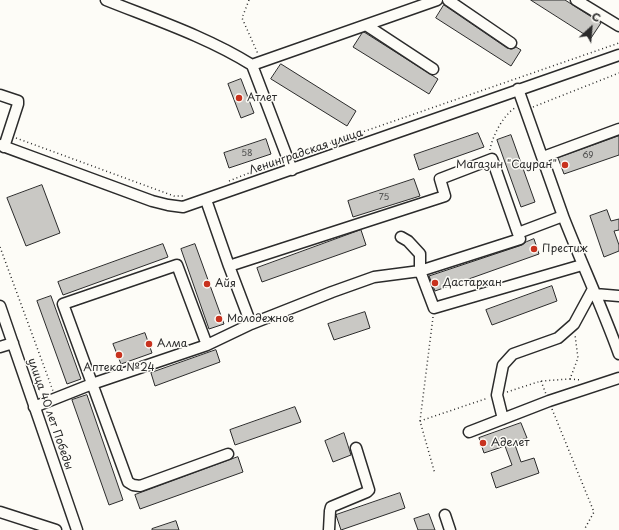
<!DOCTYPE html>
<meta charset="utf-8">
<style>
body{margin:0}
#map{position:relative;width:619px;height:530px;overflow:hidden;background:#fdfcf7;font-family:"Playpen Sans",sans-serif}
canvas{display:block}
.north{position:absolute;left:571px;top:8px;width:40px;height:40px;-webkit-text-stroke:3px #fdfcf7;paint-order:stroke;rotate:26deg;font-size:11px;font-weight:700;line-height:16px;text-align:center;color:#2b2b2b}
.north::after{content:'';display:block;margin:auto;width:14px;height:18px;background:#2b2b2b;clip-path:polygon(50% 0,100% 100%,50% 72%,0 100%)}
</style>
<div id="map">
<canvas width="619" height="530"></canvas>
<div class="north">С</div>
</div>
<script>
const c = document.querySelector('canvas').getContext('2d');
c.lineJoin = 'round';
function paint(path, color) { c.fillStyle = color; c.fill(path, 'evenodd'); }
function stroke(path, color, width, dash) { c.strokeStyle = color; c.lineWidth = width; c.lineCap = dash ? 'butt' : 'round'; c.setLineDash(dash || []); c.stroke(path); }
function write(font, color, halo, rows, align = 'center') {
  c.font = font + ' "Playpen Sans",sans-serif'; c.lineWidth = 3; c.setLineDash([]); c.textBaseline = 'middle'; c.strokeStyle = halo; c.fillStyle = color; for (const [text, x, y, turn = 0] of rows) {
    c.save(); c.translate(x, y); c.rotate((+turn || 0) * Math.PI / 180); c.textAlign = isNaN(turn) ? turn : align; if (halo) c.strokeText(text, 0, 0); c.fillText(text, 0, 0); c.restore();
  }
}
const building = new Path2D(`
 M531,0H565L601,23L591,38Z
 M444,5L507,48L511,49L516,47L521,50L511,66L436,18Z
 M364,32L438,79L429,94L353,47L362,33Z
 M281,64L356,111L347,126L271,79Z
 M241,79L254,113L241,118L228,84Z
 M478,133L484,147L419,170L414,155Z
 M511,135L535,202L521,207L497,140Z
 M619,136V155L564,174L558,158Z
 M266,139L271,154L229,168L224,153Z
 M414,179L420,196L353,217L348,201Z
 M42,185L60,233L26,246L7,198Z
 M607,210L611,221L619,219V230L614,231L619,245V251L604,257L590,216Z
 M361,230L366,245L262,282L257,268Z
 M534,239L539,254L435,291L429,276L522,245L526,242Z
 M163,244L168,257L63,295L58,282Z
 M195,244L224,324L209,329L181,249Z
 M552,286L557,301L492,325L486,310Z
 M51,296L81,379L67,384L37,301Z
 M365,312L370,328L334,340L328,324Z
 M145,333L152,353L121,364L113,344Z
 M216,350L220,362L155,386L151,373Z
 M87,395L123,500L109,505L72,400Z
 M295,407L301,422L235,445L230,430Z
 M521,423L527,438L514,442L521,462L534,458L539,473L496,488L491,473L512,465L505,446L484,453L479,438Z
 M344,433L351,455L333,462L325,441Z
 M238,457L243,472L140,509L135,495Z
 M400,493L405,508L341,530L336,515Z
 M429,514L435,530H418L414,519Z
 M176,521L179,530H152V529Z`);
const path = new Path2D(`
 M249,0L242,18L258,54
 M533,107L619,73
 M16,138L174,196H184
 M490,150C492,137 503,115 515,108
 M296,155L619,43
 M229,181L279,161
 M0,247L53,391
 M433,317L420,421L435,474
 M570,379L582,380
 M541,381L546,394
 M507,392L541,381L570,379L578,358L575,335
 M552,409L594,512L584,530
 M420,421L488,398`);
const minor = new Path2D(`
 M106,0C156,20 207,37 252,65L437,0
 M448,0L511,43
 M576,0L619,26
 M366,25L433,69
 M252,65L292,170
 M0,95L18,101V104L4,147
 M0,145L152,201L168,205L183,207L619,55
 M543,157L619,129
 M206,200L229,266L445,196L440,179L492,159L520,239L420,271L374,277L332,292L251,324L229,266
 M563,216C581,262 602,307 619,354
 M518,233L563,216L518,89
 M401,237L408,241L420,254V271L434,308L582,265
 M595,294L619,296
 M0,306L77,530
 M207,345L177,265L63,304L128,482L133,485L140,486L228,454
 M0,347L13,343
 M34,407L92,384L207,345L251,324
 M503,419L497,395L503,365L513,354L558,338L574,324L593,289
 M469,432L549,401L619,378
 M0,512L56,530
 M445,515L450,530
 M329,530L330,511L331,507L367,492L369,490L356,448`);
const markers = [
 [239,98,4,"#c8321e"],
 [565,165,4,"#c8321e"],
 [534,249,4,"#c8321e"],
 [435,283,4,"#c8321e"],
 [207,284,4,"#c8321e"],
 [219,319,4,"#c8321e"],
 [149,344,4,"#c8321e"],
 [119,355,4,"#c8321e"],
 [483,443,4,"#c8321e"]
];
const numberNames = [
 ["58",247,154],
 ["69",588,156],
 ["75",384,198]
];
const poiNames = [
 ["Атлет",247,98],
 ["Магазин \"Сауран\"",557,165,"right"],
 ["Престиж",542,249],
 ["Дастархан",443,283],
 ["Айя",215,284],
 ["Молодежное",227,319],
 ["Алма",157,344],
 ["Аптека №24",119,368,"center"],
 ["Аделет",491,443]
];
const streetNames = [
 ["Ленинградская улица",306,152,-19],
 ["улица 40 лет Победы",50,414,71]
];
paint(building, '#c9c8c4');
stroke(building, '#2b2b2b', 1);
stroke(minor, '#2b2b2b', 13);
stroke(path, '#2b2b2b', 1.5, [1, 3]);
stroke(minor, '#fdfcf7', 10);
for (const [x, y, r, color] of markers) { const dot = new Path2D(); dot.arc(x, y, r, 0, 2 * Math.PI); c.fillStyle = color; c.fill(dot); stroke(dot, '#fdfcf7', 1.5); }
write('9px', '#525251', null, numberNames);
write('11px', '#2b2b2b', '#fdfcf7', poiNames, 'left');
write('11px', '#2b2b2b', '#fdfcf7', streetNames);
</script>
